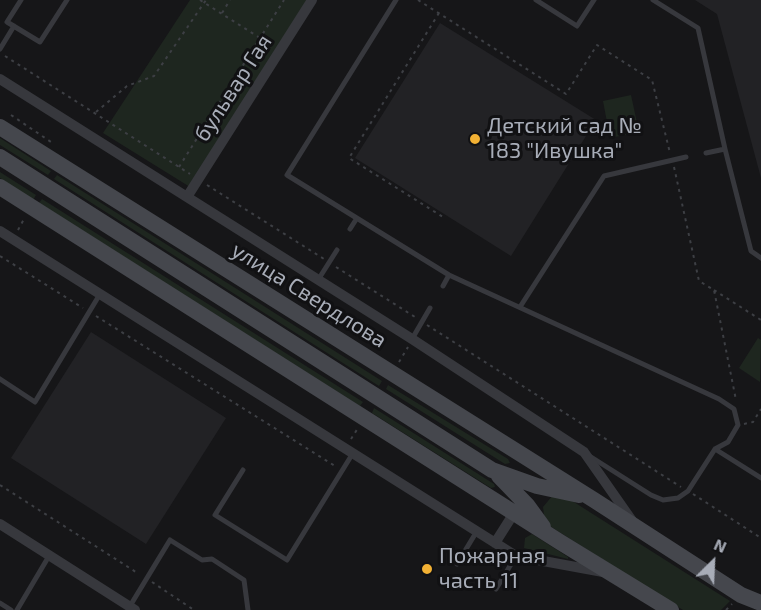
<!DOCTYPE html>
<meta charset="utf-8">
<style>
body{margin:0}
#map{position:relative;width:761px;height:610px;overflow:hidden;background:#161618;font-family:"Exo 2",sans-serif}
canvas{display:block}
.north{position:absolute;left:683px;top:532px;width:60px;height:60px;-webkit-text-stroke:4px #111113;paint-order:stroke;rotate:24deg;font-size:16px;font-weight:700;line-height:24px;text-align:center;color:#a8adb8}
.north::after{content:'';display:block;margin:auto;width:21px;height:27px;background:#a8adb8;clip-path:polygon(50% 0,100% 100%,50% 72%,0 100%)}
</style>
<div id="map">
<canvas width="761" height="610"></canvas>
<div class="north">N</div>
</div>
<script>
const c = document.querySelector('canvas').getContext('2d');
c.lineJoin = 'round';
function paint(path, color) { c.fillStyle = color; c.fill(path, 'evenodd'); }
function stroke(path, color, width, dash) { c.strokeStyle = color; c.lineWidth = width; c.lineCap = dash ? 'butt' : 'round'; c.setLineDash(dash || []); c.stroke(path); }
function write(font, color, halo, rows, align = 'center') {
  c.font = font + ' "Exo 2",sans-serif'; c.lineWidth = 6; c.setLineDash([]); c.textBaseline = 'middle'; c.strokeStyle = halo; c.fillStyle = color; for (const [text, x, y, turn = 0] of rows) {
    c.save(); c.translate(x, y); c.rotate((+turn || 0) * Math.PI / 180); c.textAlign = isNaN(turn) ? turn : align; if (halo) c.strokeText(text, 0, 0); c.fillText(text, 0, 0); c.restore();
  }
}
const built = new Path2D(`
 M695,0H761V178L717,14Z
 M440,23L596,120L511,256L355,158Z
 M91,332L226,418L146,544L11,458Z`);
const green = new Path2D(`
 M190,0H307L190,187L103,133Z
 M631,95L639,132L610,138L603,101Z
 M0,138L51,171L48,175L0,145Z
 M0,172L36,195L33,200L0,178Z
 M57,175L382,381L379,386L54,179Z
 M42,199L363,402L360,406L39,203Z
 M758,338L761,340L760,382L739,368Z
 M388,385L508,459L510,463L505,464L386,389Z
 M374,408L494,484L495,487L491,488L372,413Z
 M553,495L566,497L730,601L721,610H683L545,523L543,507Z
 M532,534L568,557V559L524,548L525,538Z`);
const path = new Path2D(`
 M200,0L260,38
 M418,0L566,94L597,45L652,80L670,153
 M222,13L230,0
 M439,13L349,158L443,217
 M5,56L190,174
 M96,112L127,86L154,76L206,0
 M11,115L54,144
 M179,167L284,0
 M674,167L699,281L714,290L736,400
 M207,185L324,259
 M18,230L24,219
 M0,256L83,308
 M336,267L415,317
 M714,290L761,320
 M96,316L335,466
 M427,325L681,487
 M399,362L408,347
 M744,424L753,422L761,409
 M351,439L358,428
 M0,485L139,574
 M693,494L761,538
 M152,582L194,610
 M726,610L732,604`);
const lane = new Path2D(`
 M21,0L7,22L40,42L67,0
 M396,0L287,175L449,275L719,399L734,409L738,425L728,442L715,449
 M536,0L577,26L594,0
 M653,0L698,28L725,149L751,251L761,258
 M0,49L14,26
 M706,153L725,149
 M350,229L357,218
 M318,280L337,250
 M443,286L449,275
 M520,307L604,176L686,157
 M412,339L430,308
 M0,379L35,402L100,294
 M591,457L651,495L663,500L678,498L688,491L715,449L761,478
 M243,470L215,515L287,560L353,453
 M457,564L477,531
 M496,589L516,556
 M0,603L11,610
 M130,606L170,540L202,560L212,559L244,580L248,610
 M17,610L49,556`);
const street = new Path2D(`
 M0,79L412,339L584,452L633,522
 M187,197L312,0
 M0,231L516,556L603,572
 M0,524L135,610
 M495,543L514,513`);
const secondary = new Path2D(`
 M0,127L594,500L741,595L761,603
 M0,157L492,470L537,486L579,495
 M0,187L560,542L671,610
 M499,476L527,505L543,527`);
const markers = [
 [475,139,6,"#f2b134"],
 [427,569,6,"#f2b134"]
];
const streetNames = [
 ["бульвар Гая",233,88,-57],
 ["улица Свердлова",309,295,32]
];
const poiNames = [
 ["Детский сад №",487,126],
 ["183 \"Ивушка\"",487,151],
 ["Пожарная",439,556],
 ["часть 11",439,581]
];
paint(built, '#222225');
paint(green, '#1e261f');
stroke(path, '#3d3f44', 2, [3, 4.5]);
stroke(lane, '#37383d', 5);
stroke(street, '#37383d', 10);
stroke(secondary, '#45474d', 16);
for (const [x, y, r, color] of markers) { const dot = new Path2D(); dot.arc(x, y, r, 0, 2 * Math.PI); c.fillStyle = color; c.fill(dot); stroke(dot, '#111113', 2); }
write('22px', '#a8adb8', '#111113', streetNames);
write('22px', '#a8adb8', '#111113', poiNames, 'left');
</script>
